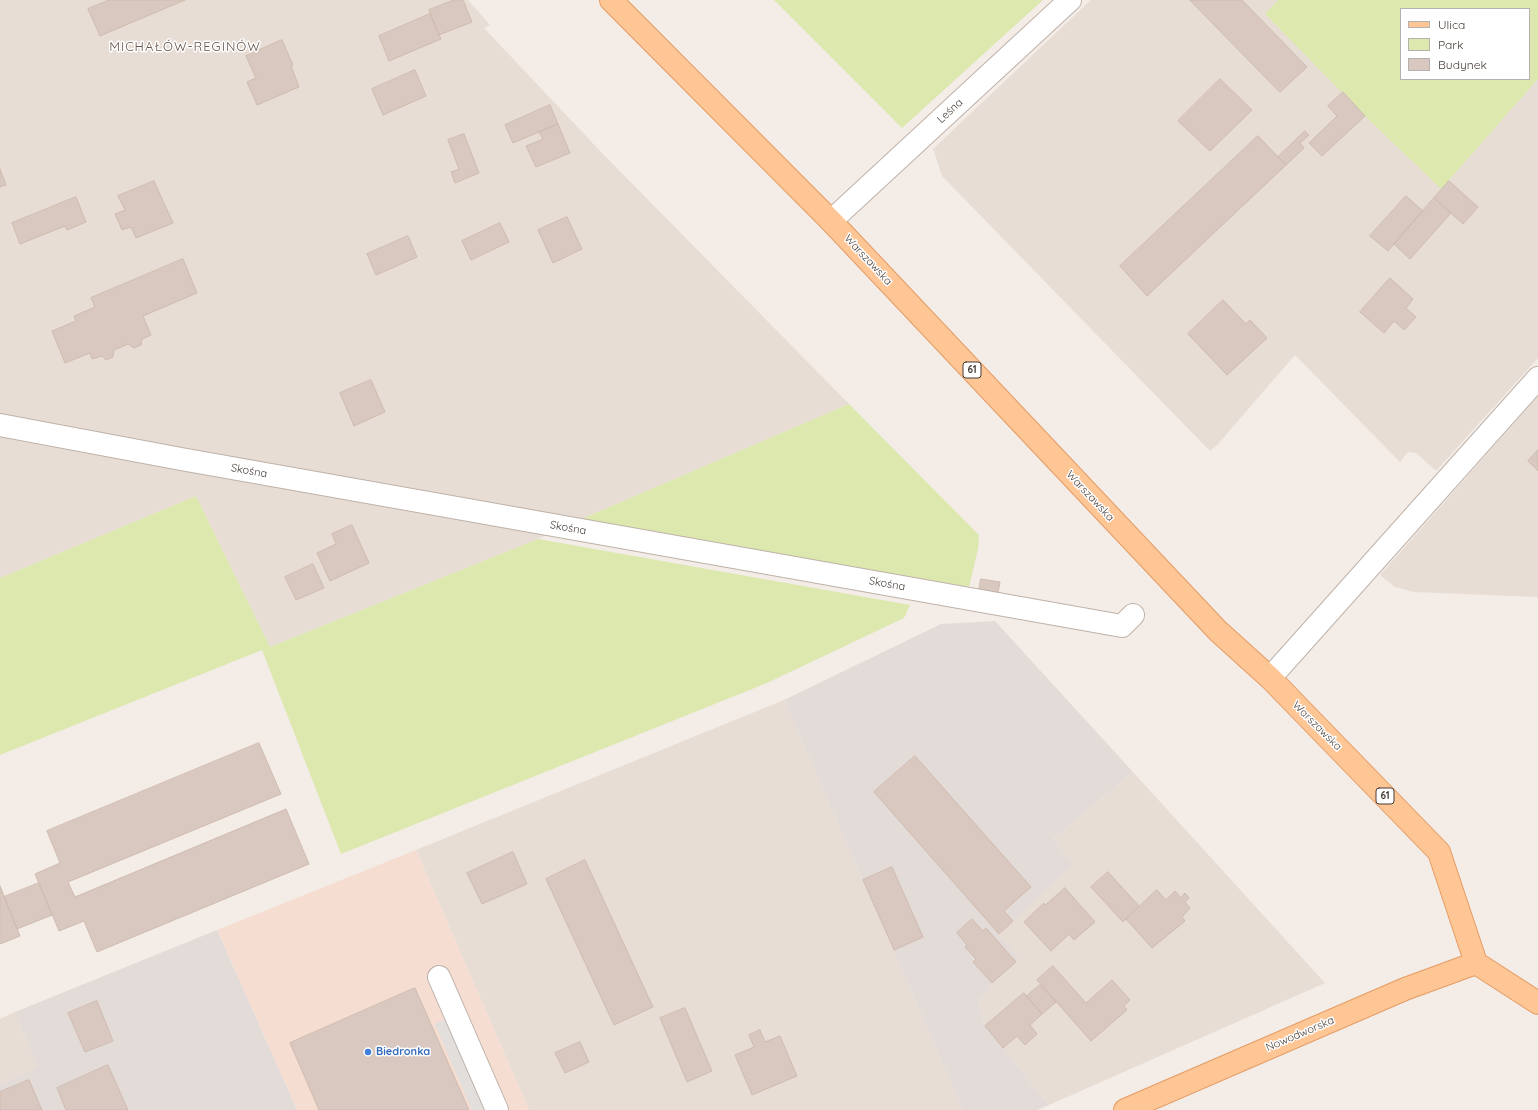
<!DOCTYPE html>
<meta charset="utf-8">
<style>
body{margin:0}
#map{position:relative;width:1538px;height:1110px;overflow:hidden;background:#f3ece7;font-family:Quicksand,sans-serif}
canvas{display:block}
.legend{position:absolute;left:1400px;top:8px;width:130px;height:72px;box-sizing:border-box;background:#fff;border:1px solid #b5b1af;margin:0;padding:5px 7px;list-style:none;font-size:12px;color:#463c36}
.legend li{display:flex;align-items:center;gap:8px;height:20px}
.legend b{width:20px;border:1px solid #b5b1af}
</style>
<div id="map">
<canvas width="1538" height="1110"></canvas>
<ul class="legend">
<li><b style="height:5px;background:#fec595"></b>Ulica</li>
<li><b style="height:11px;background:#dde8af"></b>Park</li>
<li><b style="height:11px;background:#d8c8bf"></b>Budynek</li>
</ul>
</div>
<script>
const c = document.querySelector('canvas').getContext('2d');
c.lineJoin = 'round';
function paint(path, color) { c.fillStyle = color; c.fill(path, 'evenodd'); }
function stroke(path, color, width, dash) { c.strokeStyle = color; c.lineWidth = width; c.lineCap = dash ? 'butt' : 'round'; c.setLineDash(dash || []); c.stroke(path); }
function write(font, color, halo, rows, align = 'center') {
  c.font = font + ' Quicksand,sans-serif'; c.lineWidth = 3; c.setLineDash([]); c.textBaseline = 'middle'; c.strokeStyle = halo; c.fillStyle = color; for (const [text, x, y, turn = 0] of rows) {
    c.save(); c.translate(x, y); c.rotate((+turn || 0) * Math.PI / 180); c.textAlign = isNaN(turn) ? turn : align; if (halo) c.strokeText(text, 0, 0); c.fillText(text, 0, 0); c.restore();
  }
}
const residential = new Path2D(`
 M0,0H468L490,25L484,28L602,153L849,404L579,520L538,539L270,647L196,496L0,578Z
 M1091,0H1278L1265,14L1441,188L1538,79V358L1436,471L1416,453L1408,452L1400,462L1295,355L1218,444L1210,451L942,176L933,149Z
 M1538,396V597L1414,592L1395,587L1380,575Z
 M784,700L963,1110H529L416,850Z
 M1133,772L1325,983L1049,1105L985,1026L978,1003L992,983L1019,959L997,935L1074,864L1053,839Z
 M15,1012L37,1067L0,1085V1019Z`);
const commercial = new Path2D(`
 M416,850L529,1110H297L217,930Z`);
const industrial = new Path2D(`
 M995,621L1133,772L1053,839L1074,864L998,935L1019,959L992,983L978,1003L985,1026L1049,1105L1037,1110H963L784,700L941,624Z
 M217,930L297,1110H0V1085L37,1067L15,1012Z`);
const green = new Path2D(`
 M774,0H1043L902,128Z
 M1278,0H1538V79L1441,189L1365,116L1265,14ZM1401,9H1529V79H1401Z
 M849,404L979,535L978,549L969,587L579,520Z
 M196,496L270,647L538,539L910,605L904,618L767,683L341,854L262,650L0,755V578Z`);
const parking = new Path2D(`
 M453,1016L493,1110H472L435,1024Z`);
const building = new Path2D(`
 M109,0H185L100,36L88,9Z
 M454,0H463L472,22L439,35L429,10Z
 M1190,0H1242L1307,67L1280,92Z
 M430,14L441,39L389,61L379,36Z
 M282,40L293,65L291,66L299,87L257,105L247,82L256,78L246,56Z
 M415,70L426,96L383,115L372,89Z
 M1220,79L1252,110L1210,151L1178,121Z
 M1343,92L1365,116L1322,156L1309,143L1337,116L1328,106Z
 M550,105L558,124L513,143L505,125Z
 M558,124L570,153L536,167L526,146L543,139L539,132Z
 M1305,131L1309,135L1300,143L1304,148L1286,165L1278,157Z
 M464,134L479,173L455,183L451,172L459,169L448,140Z
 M1258,136L1286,165L1147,296L1120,266Z
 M0,169L6,185L0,187Z
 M154,181L173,223L136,238L131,227L122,230L115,214L125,210L118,196Z
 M1449,181L1478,207L1463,224L1434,198Z
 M1406,196L1423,211L1388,251L1370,236Z
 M76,197L86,222L67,230L65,226L20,244L12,223Z
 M1434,198L1451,213L1410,259L1394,244Z
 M567,217L582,249L553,263L538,230Z
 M500,223L509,242L471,260L462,241Z
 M408,236L417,257L376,275L367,254Z
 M183,259L197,293L143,316L151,335L142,339L141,345L134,348L128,344L114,350L113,357L106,360L102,356L92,359L90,353L65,363L52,331L76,321L74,316L95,307L91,298Z
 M1390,278L1413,299L1406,308L1416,317L1404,330L1394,321L1384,333L1360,312Z
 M1223,300L1246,324L1250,320L1267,338L1227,375L1188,334Z
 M371,380L385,412L354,426L340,393Z
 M1538,450V471L1528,461Z
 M352,525L369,563L330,581L317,553L336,544L332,534Z
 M313,564L324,588L296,600L285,577Z
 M981,579L1000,582L998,593L979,590Z
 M259,743L281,794L68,882L75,897L286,809L309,864L97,952L84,921L59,931L35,874L60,863L47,831Z
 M915,756L1031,887L1004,911L1013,921L999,934L874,792Z
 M513,852L527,884L482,904L467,873Z
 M585,860L653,1007L614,1025L546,879Z
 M892,867L923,937L894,950L863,880Z
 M1108,872L1139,906L1123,922L1091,887Z
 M39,883L52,915L17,929L4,897Z
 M0,886L20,936L0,944Z
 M1065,888L1095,922L1074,940L1069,934L1051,951L1024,922L1044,903L1045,905Z
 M1157,890L1166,900L1175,891L1181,898L1185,893L1189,898L1185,902L1190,908L1182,917L1185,921L1152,948L1126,919Z
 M972,919L983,931L986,928L1016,962L992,983L973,962L976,959L965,947L967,945L957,933Z
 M1053,966L1086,1003L1112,980L1130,1000L1124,1006L1127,1010L1091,1041L1037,980Z
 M1040,985L1056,1002L1042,1014L1027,996Z
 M415,988L469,1110H319L290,1043Z
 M1024,993L1042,1014L1030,1025L1037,1034L1025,1045L1017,1036L1003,1048L985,1026Z
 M97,1001L113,1041L85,1052L68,1013Z
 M685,1008L712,1071L687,1082L660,1018Z
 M760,1030L765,1042L780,1036L797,1076L752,1095L735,1055L754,1047L749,1035Z
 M580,1042L589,1062L565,1073L555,1053Z
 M108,1065L128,1110H66L57,1088Z
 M29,1080L42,1110H0V1092Z`);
const minor = new Path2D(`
 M831,221L1070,0
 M0,425L181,459L1122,626L1133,615
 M1270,678L1538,378
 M439,977L497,1110`);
const major = new Path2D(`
 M611,0L831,221L1218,631L1270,678L1439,852L1476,963L1538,1003
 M1125,1110L1405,989L1476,963`);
const markers = [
 [368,1052,4,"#3f7fe0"]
];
const shields = [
 [972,370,18],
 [1385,796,18]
];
const shieldNames = [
 ["61",972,370],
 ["61",1385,796]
];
const streetNames = [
 ["Leśna",950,111,-43],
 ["Warszawska",868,260,47],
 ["Skośna",249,471,10],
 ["Warszawska",1090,496,47],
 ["Skośna",568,528,10],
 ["Skośna",887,584,10],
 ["Warszawska",1317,726,45],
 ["Nowodworska",1300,1034,-23]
];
const shopNames = [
 ["Biedronka",376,1052]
];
const quarterNames = [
 ["MICHAŁÓW-REGINÓW",185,47]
];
paint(residential, '#e7ddd5');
paint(commercial, '#f5ddd2');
paint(industrial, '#e3dbd8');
paint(green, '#dde8af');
paint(parking, '#e1dedc');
paint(building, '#d8c8bf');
stroke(building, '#d0bbaf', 1);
stroke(minor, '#bfb2a9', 24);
stroke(major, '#e49c64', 24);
stroke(minor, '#fff', 22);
stroke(major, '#fec595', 22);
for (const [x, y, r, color] of markers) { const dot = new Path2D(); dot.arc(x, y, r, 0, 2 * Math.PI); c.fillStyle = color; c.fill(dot); stroke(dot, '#fff', 1.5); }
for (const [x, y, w] of shields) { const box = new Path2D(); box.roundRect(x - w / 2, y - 8, w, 16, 3); c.fillStyle = '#fff'; c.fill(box); stroke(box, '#463c36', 1); }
write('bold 10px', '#463c36', null, shieldNames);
write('11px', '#463c36', '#fff', streetNames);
write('bold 11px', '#366cbe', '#fff', shopNames, 'left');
c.letterSpacing = '1px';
write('13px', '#69564d', '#fff', quarterNames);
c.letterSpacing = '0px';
</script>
